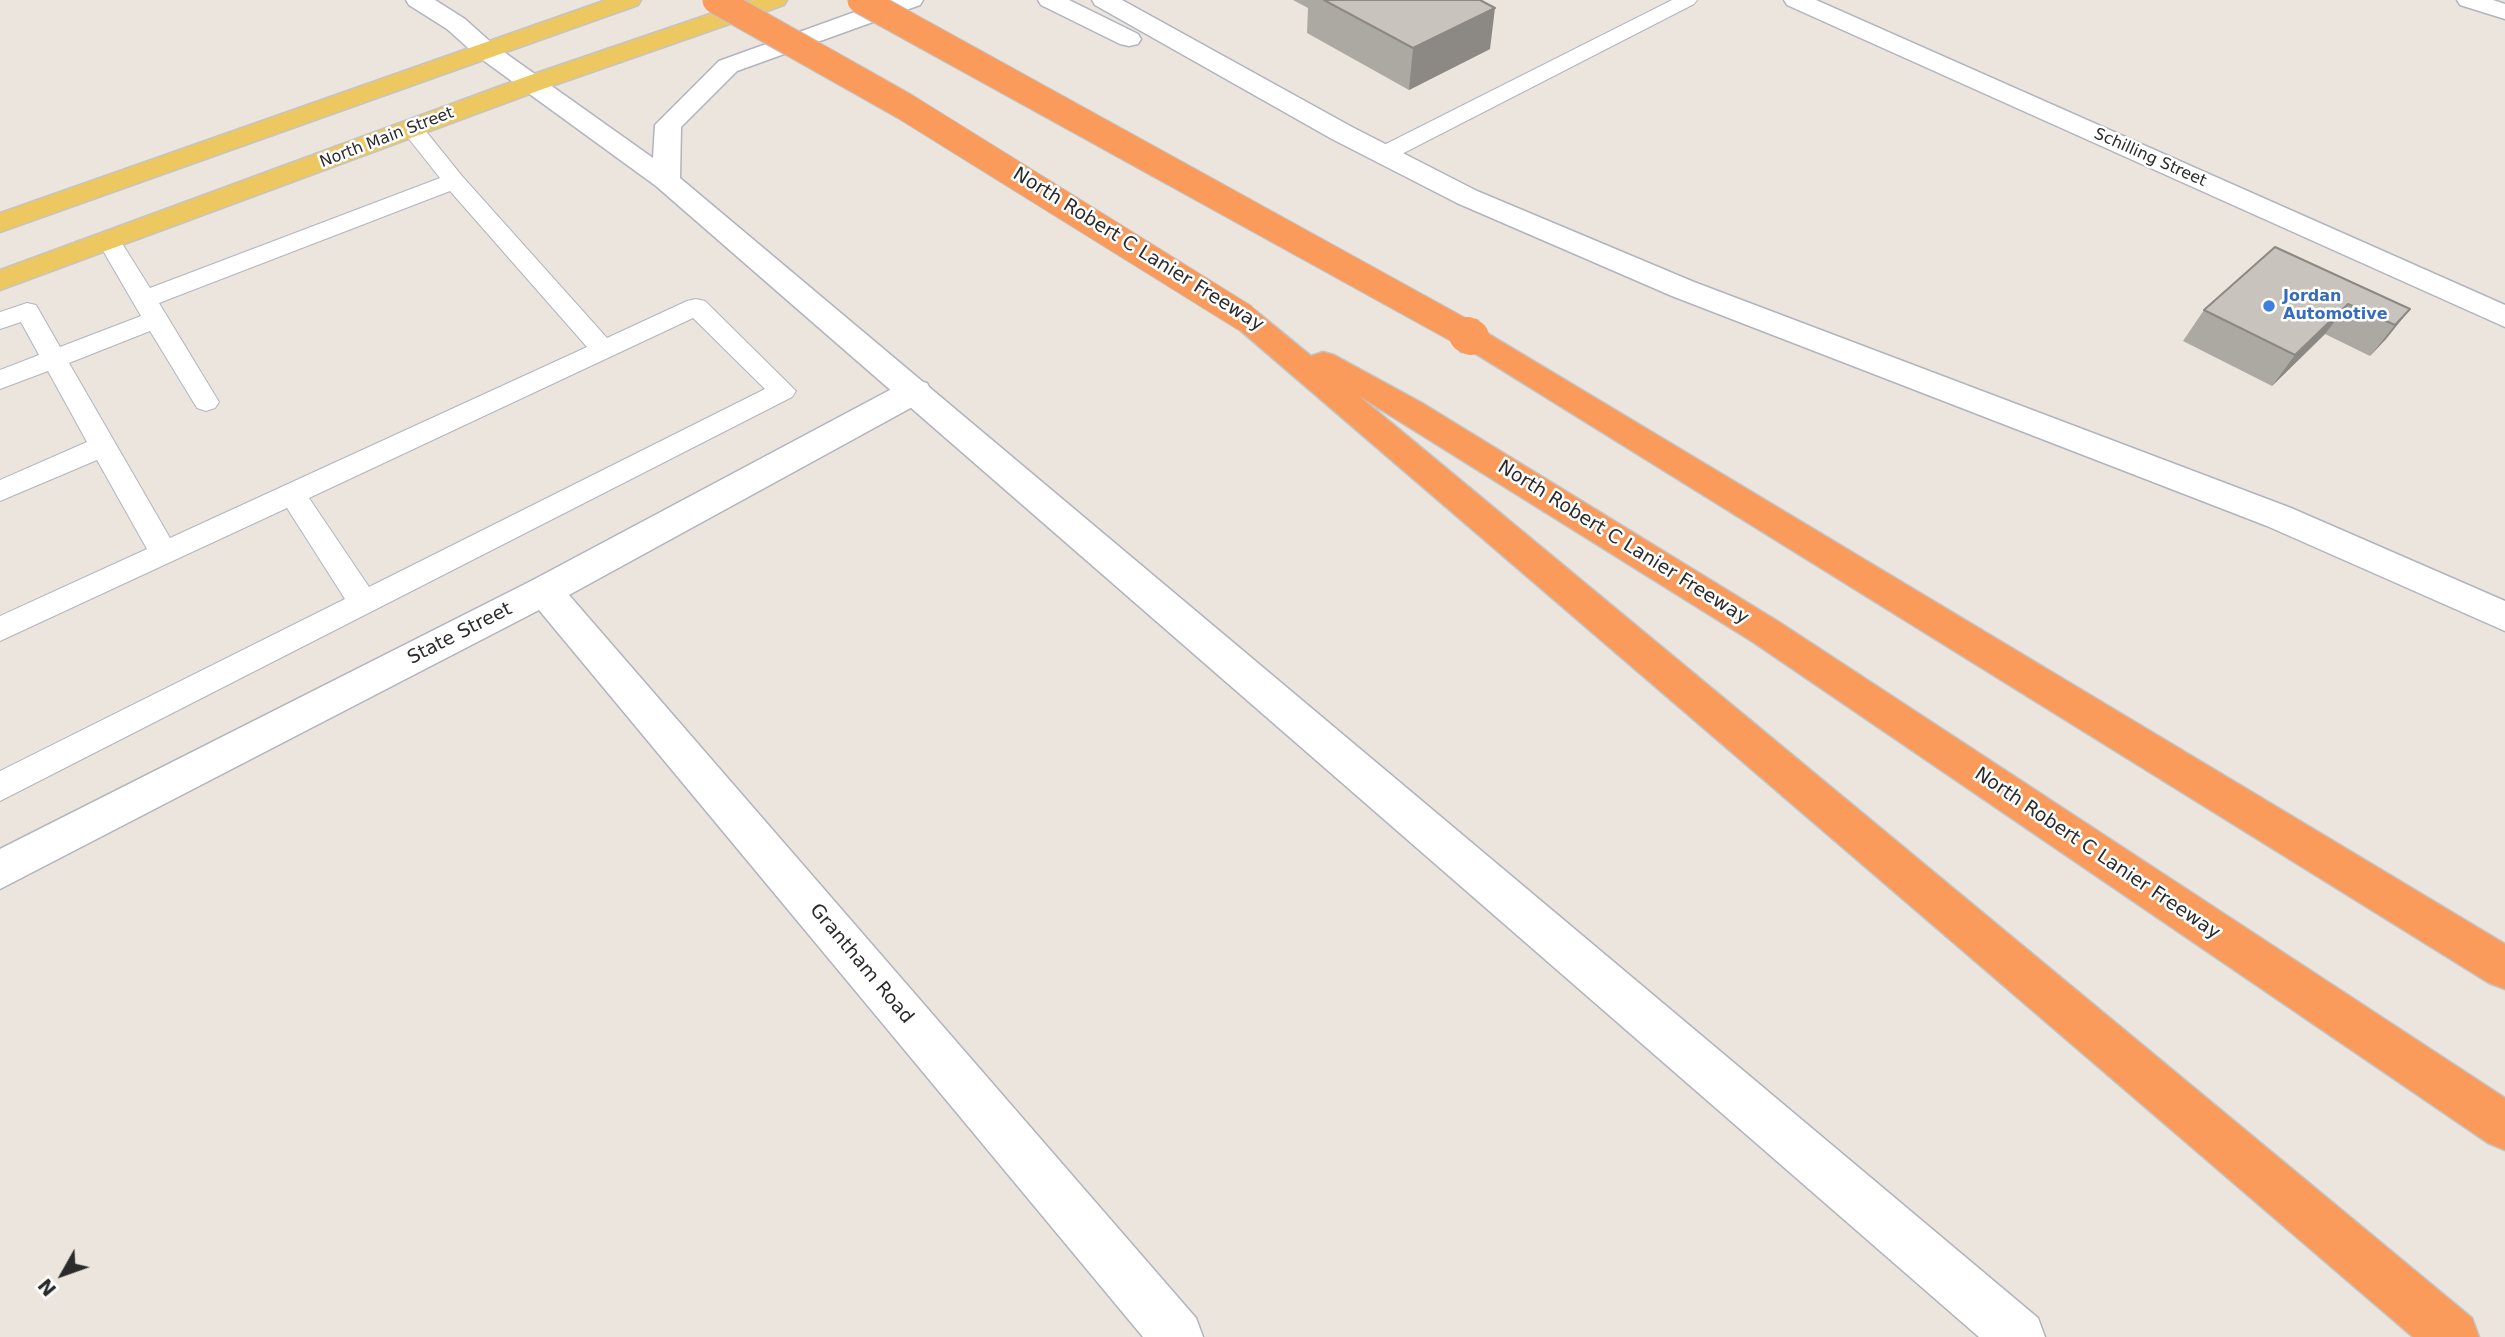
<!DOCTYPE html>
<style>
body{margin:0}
#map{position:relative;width:2505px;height:1337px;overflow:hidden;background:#ece5dd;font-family:"DejaVu Sans",sans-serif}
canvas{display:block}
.north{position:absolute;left:28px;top:1239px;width:70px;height:70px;-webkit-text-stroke:5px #fff;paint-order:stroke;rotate:230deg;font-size:19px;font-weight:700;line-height:28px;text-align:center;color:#2b2b2b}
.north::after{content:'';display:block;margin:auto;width:24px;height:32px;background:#2b2b2b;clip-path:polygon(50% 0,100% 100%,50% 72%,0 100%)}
</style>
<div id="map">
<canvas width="2505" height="1337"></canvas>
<div class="north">N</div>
</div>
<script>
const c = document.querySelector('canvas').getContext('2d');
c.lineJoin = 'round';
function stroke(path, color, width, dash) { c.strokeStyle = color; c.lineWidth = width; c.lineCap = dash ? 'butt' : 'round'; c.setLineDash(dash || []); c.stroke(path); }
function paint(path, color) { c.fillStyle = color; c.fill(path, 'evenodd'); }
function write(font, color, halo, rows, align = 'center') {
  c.font = font + ' "DejaVu Sans",sans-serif'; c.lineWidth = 5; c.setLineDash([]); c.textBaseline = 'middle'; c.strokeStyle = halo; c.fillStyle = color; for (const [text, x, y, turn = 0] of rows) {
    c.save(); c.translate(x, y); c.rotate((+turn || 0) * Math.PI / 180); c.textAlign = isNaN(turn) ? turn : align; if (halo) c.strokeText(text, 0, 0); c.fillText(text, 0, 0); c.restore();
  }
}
const service = new Path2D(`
 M1672,0H1697L1694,4L1392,159H1376L1373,154L1376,149Z
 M412,122L420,124L462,176L607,338L687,301L696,299L705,301L796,391L792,397L0,801V771L345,599L287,508L0,641V616L147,549L97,460L0,501V480L87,442L48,371L0,389V370L39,355L21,322L0,329V312L27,303L36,305L60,347L141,316L98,242L102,237L110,235L118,237L150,288L440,178L401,129L404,124ZM450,191L587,347L170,538L69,363L150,331L197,408L206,411L215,408L219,402L159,303ZM693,318L765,389L369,587L309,498Z`);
const minor = new Path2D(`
 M2457,0H2493L2505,4V19L2460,5Z
 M915,380L927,383L931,391L927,399L569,595L1196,1318L1203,1337H1143L539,610L0,889V849L531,581L903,383Z`);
const tertiary = new Path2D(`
 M1784,0H1816L2505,305V327L1787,5Z`);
const secondary = new Path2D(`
 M406,0H435L465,19L494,45L653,158L655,125L719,61L888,0H923L920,5L737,71L681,127L680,178L2038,1318L2045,1337H1979L656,186L476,55L447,29L409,5Z
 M1038,0H1069L1138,34L1141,39L1138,44L1129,46L1120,44L1041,5Z
 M1092,0H1122L1352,127L1477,191L1694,282L2291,508L2505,601V631L2267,526L1672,296L1457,203L1332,139L1095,5Z`);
const primary = new Path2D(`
 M606,0H641L638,5L0,232V213Z
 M751,0H787L784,5L543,89L0,290V270L525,77Z`);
const motorway = new Path2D(`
 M1245,308L1256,311L1311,356L1323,352L1334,355L1422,403L1779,622L2505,1098V1150L2488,1143L1753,642L1359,396L2472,1318L2479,1337H2413L1234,325L1230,318L1234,311Z
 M1471,327L1482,330L2505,944V989L2489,983L1460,344L1455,337L1460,330Z`);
const motorwayBridgeFar1 = new Path2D(`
 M716,0L904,106L1245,318
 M861,0L1470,336`);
const motorwayBridge = new Path2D(`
 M1467,335L1471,337`);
const wall = new Path2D(`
 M1293,0H1480L1490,49L1409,90L1307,33L1308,8Z
 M2275,247L2410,309L2386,339L2370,356L2325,334L2272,386L2183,341L2204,310Z`);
const shadedWall = new Path2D(`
 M1495,8L1490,49L1409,90L1413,48Z
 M2348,304L2325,334L2272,386L2295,355Z
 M2410,309L2386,339L2370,356L2395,325Z`);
const building = new Path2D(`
 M1324,0H1480L1495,8L1413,48Z
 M2275,247L2410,309L2395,325L2348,304L2295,355L2204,310Z`);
const markers = [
 [2269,306,7,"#3f7fe0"]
];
const farStreetnames = [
 ["North Main Street",387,138,-21],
 ["Schilling Street",2150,158,24]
];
const farShopnames = [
 ["Jordan",2283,297],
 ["Automotive",2283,315]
];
const streetNames = [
 ["North Robert C Lanier Freeway",1138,250,32],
 ["North Robert C Lanier Freeway",1623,543,32],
 ["State Street",460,634,-27],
 ["North Robert C Lanier Freeway",2097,854,34],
 ["Grantham Road",861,964,50]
];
stroke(service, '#b1b4be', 2);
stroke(minor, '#b1b4be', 3);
stroke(tertiary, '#b1b4be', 3);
stroke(secondary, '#b1b4be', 3);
stroke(primary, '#c4c4c4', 3);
stroke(motorway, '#c4c4c4', 3);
paint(service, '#fff');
paint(minor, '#fff');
paint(tertiary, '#fff');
paint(secondary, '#fff');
paint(primary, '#edc861');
paint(motorway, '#fa9a5b');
stroke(motorwayBridgeFar1, '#c4c4c4', 29, []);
stroke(motorwayBridge, '#c4c4c4', 38, []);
stroke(motorwayBridgeFar1, '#fa9a5b', 27);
stroke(motorwayBridge, '#fa9a5b', 36);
paint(wall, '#aca8a2');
paint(shadedWall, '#8c8884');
paint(building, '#c8c3bc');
stroke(building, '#8c8884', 2);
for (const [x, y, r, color] of markers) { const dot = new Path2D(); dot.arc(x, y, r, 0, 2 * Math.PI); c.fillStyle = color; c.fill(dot); stroke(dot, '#fff', 2.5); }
write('16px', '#2b2b2b', '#fff', farStreetnames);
write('bold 16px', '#366cbe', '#fff', farShopnames, 'left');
write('19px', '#2b2b2b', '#fff', streetNames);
</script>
